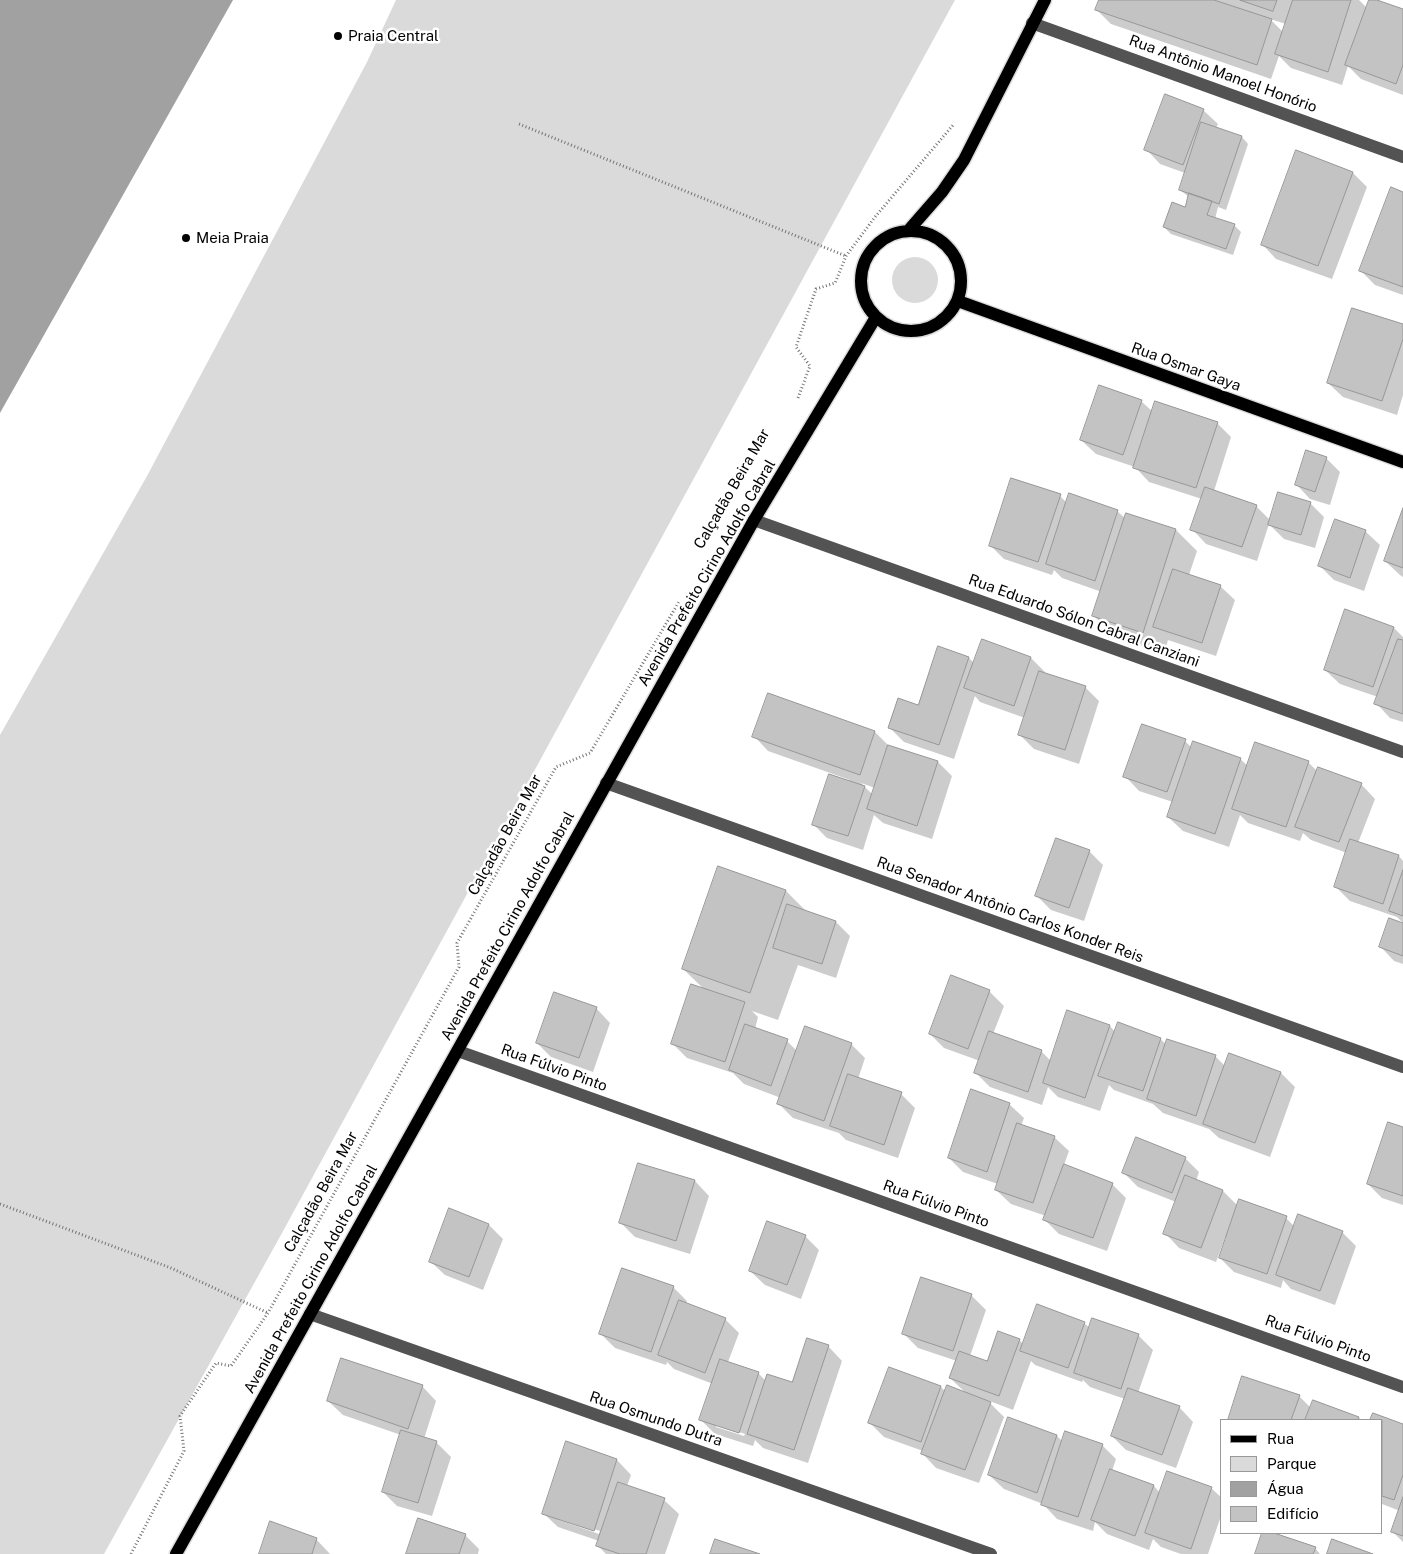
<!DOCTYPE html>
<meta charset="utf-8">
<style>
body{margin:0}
#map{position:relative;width:1403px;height:1554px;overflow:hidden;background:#fff;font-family:"Public Sans",sans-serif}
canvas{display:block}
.legend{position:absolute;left:1220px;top:1419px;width:162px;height:115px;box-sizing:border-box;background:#fff;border:1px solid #999;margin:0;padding:6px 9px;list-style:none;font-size:15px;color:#000}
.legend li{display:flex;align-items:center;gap:10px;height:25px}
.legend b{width:25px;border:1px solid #999}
</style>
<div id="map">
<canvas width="1403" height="1554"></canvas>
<ul class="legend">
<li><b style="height:6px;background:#000"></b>Rua</li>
<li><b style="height:14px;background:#dadada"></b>Parque</li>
<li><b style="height:14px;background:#a1a1a1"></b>Água</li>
<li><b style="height:14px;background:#c3c3c3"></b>Edifício</li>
</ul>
</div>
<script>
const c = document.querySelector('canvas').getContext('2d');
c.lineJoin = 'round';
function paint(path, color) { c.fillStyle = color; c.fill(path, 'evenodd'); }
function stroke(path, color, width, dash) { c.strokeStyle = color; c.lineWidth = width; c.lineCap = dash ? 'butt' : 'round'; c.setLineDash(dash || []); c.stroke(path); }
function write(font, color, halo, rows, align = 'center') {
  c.font = font + ' "Public Sans",sans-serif'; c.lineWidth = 5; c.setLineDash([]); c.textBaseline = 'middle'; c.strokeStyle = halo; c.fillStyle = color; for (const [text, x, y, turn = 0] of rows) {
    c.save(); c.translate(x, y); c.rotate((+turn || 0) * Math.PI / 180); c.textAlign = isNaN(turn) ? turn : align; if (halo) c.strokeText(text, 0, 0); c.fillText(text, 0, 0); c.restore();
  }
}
const green = new Path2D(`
 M396,0H955L282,1233L104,1554H0V735L147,476L367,62Z
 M892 280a23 23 0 1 1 46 0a23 23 0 1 1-46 0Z`);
const water = new Path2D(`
 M0,0H233L0,413Z`);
const shadow = new Path2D(`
 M1100,0H1359L1367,8L1370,0H1373L1403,11V95L1361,79L1348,66L1342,85L1291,68L1279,56L1271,79L1111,24L1097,10ZM1270,19L1286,24L1284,33Z
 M1203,110L1218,124L1216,128L1242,137L1248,144L1226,210L1218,207L1215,219L1234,225L1241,232L1233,255L1171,234L1164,227L1185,208L1189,197L1180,190L1185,173L1160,164L1146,149Z
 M1353,173L1367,187L1332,279L1276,259L1262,244Z
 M1403,193V295L1375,285L1361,271Z
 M1403,326V395L1397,415L1343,397L1328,383Z
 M1141,401L1153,412L1217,423L1231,437L1214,491L1256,506L1271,521L1310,503L1324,517L1315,548L1284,539L1269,524L1257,561L1206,544L1192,529L1202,499L1149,482L1135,467L1096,454L1081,440Z
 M1326,458L1340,472L1330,505L1310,499L1296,484Z
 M1060,496L1067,503L1117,511L1126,519L1176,530L1197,551L1189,575L1220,586L1235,600L1216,656L1168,640L1164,653L1115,637L1094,616L1102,592L1062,578L1054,570L1052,575L1004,559L990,545Z
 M1403,512V577L1400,575L1385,561Z
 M1365,531L1380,545L1364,591L1334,580L1320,566Z
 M1394,628L1403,637V722L1390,718L1376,703L1378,697L1340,684L1325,670Z
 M983,640L1031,658L1045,672L1044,674L1085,687L1099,701L1079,764L1034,749L1020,735L1025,718L980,702L975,696L954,759L904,742L890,728L919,707L939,647L969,658L975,664Z
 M875,732L889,746L938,762L952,776L932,839L883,823L874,815L863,850L827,838L813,824L850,780L768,751L754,736ZM861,783L875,788L873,795Z
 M1185,741L1192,748L1240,759L1248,766L1308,762L1317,771L1361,784L1375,799L1358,843L1399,856L1403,861V923L1397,917L1350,901L1336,887L1347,853L1311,840L1303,833L1300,841L1248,823L1240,815L1229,847L1183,831L1168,817L1173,802L1139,791L1125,776Z
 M1089,851L1103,865L1084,921L1051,910L1037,896Z
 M719,868L786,891L807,912L836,922L850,936L836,978L798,965L778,1020L752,1011L758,1017L755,1029L787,1041L797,1051L851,1044L865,1058L858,1079L901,1094L915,1108L898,1158L846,1140L839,1133L793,1118L779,1104L781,1098L744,1084L733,1073L687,1058L673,1044L705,990L683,969Z
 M1403,925V964L1394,961L1380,946Z
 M951,977L989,991L1004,1006L993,1034L1041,1051L1051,1061L1068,1012L1110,1026L1115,1032L1160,1039L1167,1045L1215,1056L1226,1067L1230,1055L1281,1073L1295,1087L1270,1157L1219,1138L1209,1129L1163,1113L1153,1104L1114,1090L1109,1085L1100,1111L1058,1097L1048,1087L1042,1105L990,1087L976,1073L980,1061L944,1048L930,1034Z
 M596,1008L610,1023L593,1072L551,1057L537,1043Z
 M1009,1104L1024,1118L1021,1126L1054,1137L1069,1151L1064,1165L1112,1184L1126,1198L1107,1251L1059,1234L1045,1220L1046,1216L1011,1204L996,1190L998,1184L963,1172L949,1158Z
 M1403,1128V1205L1382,1198L1368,1184Z
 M1185,1158L1199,1172L1196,1181L1223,1191L1238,1206L1286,1218L1295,1227L1342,1232L1356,1246L1335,1305L1291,1289L1283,1280L1281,1288L1234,1272L1220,1258L1227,1238H1225L1216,1262L1179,1248L1165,1233L1176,1202L1138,1187L1124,1173Z
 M695,1181L709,1196L690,1254L635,1237L621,1223Z
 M489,1225L503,1239L483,1290L445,1275L430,1261Z
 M805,1236L819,1250L801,1299L765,1285L750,1271Z
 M673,1287L687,1301L686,1304L725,1319L739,1333L728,1362L758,1373L766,1381L793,1384L828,1346L842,1361L808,1463L763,1448L755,1440L753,1446L715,1434L701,1420L713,1384L674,1369L667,1362L666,1365L615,1348L601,1334ZM716,1424L745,1434L744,1436L716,1427Z
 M971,1295L986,1310L970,1356L988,1362L1019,1340L1023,1344L1084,1323L1090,1328L1093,1320L1139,1336L1153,1350L1138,1393L1179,1407L1193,1422L1176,1468L1126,1450L1112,1436L1125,1399L1090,1387L1083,1380L1082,1382L1035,1365L1031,1361L1013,1410L987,1400L1004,1417L979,1483L936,1468L922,1453L923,1451L884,1437L870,1423L941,1387L946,1392L967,1394L950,1378L957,1361L918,1348L904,1334Z
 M1243,1378L1299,1396L1311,1408L1313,1402L1359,1418L1361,1420H1229Z
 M422,1386L436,1401L424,1439L436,1442L451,1457L432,1516L397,1506L383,1492L401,1435L343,1415L328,1401Z
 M1373,1415L1403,1425V1542L1393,1532L1400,1511L1382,1504V1420H1371Z
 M1057,1436L1063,1442L1102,1445L1116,1459L1112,1471L1154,1486L1160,1493L1211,1488L1222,1498V1513L1208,1554H1181L1161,1547L1153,1539L1149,1550L1107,1534L1095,1522L1093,1531L1057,1519L1043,1504L1004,1489L989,1475Z
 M566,1443L617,1460L631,1475L627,1486L664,1500L679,1514L665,1554H606L598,1546L599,1541L558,1527L543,1513ZM559,1518L600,1531L599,1534L559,1520Z
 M1264,1533H1271L1315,1548L1320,1554H1256Z
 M465,1535L479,1549L478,1554H407Z
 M316,1539L330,1554H260Z`);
const building = new Path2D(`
 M1099,0H1214L1272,19L1257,65L1095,10Z
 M1240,0H1277L1273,11Z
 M1293,0H1351L1328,72L1275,54Z
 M1369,0H1377L1403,9V65L1396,84L1345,65Z
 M1165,94L1204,109L1183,165L1144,150Z
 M1201,122L1242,136L1219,204L1179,190Z
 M1296,150L1353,172L1318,266L1261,245Z
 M1391,187L1403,192V287L1359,271Z
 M1189,193L1212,201L1207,215L1235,224L1226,249L1163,227L1172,202L1185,207Z
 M1352,308L1403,324V339L1382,401L1327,383Z
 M1099,385L1142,400L1123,455L1080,440Z
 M1155,401L1218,422L1196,488L1133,468Z
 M1306,450L1327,457L1315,492L1295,485Z
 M1011,478L1061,494L1038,562L989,546Z
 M1205,487L1257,505L1242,547L1190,530Z
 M1278,492L1311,502L1301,535L1268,525Z
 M1069,493L1118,510L1095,581L1046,564Z
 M1403,508V568L1384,561Z
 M1126,513L1176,529L1143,633L1092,616Z
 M1335,519L1366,530L1350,578L1318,566Z
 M1173,569L1221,585L1202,643L1153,627Z
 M1345,609L1394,627L1373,687L1324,670Z
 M982,639L1031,657L1014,706L964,688Z
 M1398,639L1403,640V714L1374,704Z
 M938,646L969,657L939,745L888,728L898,698L918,705Z
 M1039,671L1086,686L1065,750L1018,735Z
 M768,693L875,731L860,775L752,737Z
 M1142,724L1186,739L1167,792L1123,777Z
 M1193,741L1241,758L1215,834L1167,817Z
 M1255,742L1309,761L1286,827L1232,809Z
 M888,745L938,761L917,826L867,809Z
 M1318,767L1362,783L1339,842L1295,827Z
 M829,774L865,786L848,836L812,825Z
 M1056,838L1090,850L1069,908L1035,896Z
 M1350,839L1399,855L1383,904L1334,887Z
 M718,866L786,890L750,993L682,969Z
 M1403,870V916L1389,911Z
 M787,904L836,921L822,964L773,948Z
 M1389,918L1403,923V956L1379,947Z
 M951,975L990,990L968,1049L929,1034Z
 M691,984L745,1002L725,1062L671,1044Z
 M554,992L597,1007L579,1058L536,1043Z
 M1067,1010L1110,1025L1085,1098L1043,1083Z
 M1118,1022L1161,1038L1143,1091L1098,1076Z
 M745,1024L788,1039L771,1086L729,1070Z
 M805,1026L852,1043L824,1121L777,1104Z
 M989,1031L1042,1050L1028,1092L974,1073Z
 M1167,1039L1216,1055L1196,1116L1147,1099Z
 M1229,1053L1281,1072L1255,1143L1203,1124Z
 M848,1074L902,1092L884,1145L830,1126Z
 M971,1089L1010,1103L987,1172L948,1158Z
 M1388,1122L1403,1127V1196L1367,1184Z
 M1017,1123L1055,1136L1033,1203L995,1190Z
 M1136,1137L1186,1157L1172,1193L1122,1173Z
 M638,1163L695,1180L676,1241L619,1223Z
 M1064,1164L1113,1183L1093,1238L1043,1220Z
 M1185,1175L1223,1190L1201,1248L1163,1234Z
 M1239,1199L1287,1216L1267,1274L1219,1258Z
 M449,1208L489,1224L469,1277L429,1262Z
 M1298,1214L1343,1231L1320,1291L1276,1275Z
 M767,1221L806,1235L787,1285L749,1271Z
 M622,1268L674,1286L651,1352L599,1334Z
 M921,1277L972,1294L953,1351L902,1334Z
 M679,1300L726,1318L705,1373L658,1355Z
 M1037,1304L1085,1322L1068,1368L1020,1351Z
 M1092,1318L1139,1334L1121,1389L1074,1373Z
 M998,1331L1020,1339L999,1396L949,1378L959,1351L987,1361Z
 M807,1338L829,1345L794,1450L747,1434L767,1374L792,1382Z
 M341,1358L423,1385L408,1429L327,1401Z
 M720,1359L759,1372L739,1433L699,1420Z
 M889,1367L941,1386L921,1442L868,1423Z
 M1242,1376L1300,1395L1291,1420H1228Z
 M947,1385L991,1402L965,1470L921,1454Z
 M1128,1388L1180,1406L1162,1455L1111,1436Z
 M1313,1400L1359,1417L1358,1420H1305Z
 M1373,1413L1403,1424V1475L1394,1500L1382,1496V1420H1370Z
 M1008,1417L1057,1435L1037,1493L988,1475Z
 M401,1430L437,1441L418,1503L382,1492Z
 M1065,1431L1103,1444L1078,1517L1041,1505Z
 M566,1441L617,1459L594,1531L542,1514Z
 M1110,1469L1154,1485L1135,1536L1091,1520Z
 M1167,1471L1212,1487L1191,1549L1145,1533Z
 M618,1482L665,1498L646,1554H620L596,1546Z
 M1403,1497V1536L1391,1532Z
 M418,1518L466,1534L459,1554H406Z
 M270,1521L317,1538L312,1554H259Z
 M1262,1533H1274L1316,1547L1313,1554H1255Z
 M715,1539L760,1554H710Z
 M1332,1539L1373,1554H1327Z`);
const path = new Path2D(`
 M519,124L846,256
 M798,398L810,366L796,347L816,289L835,283L846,256L875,217L954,124
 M0,1204L171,1268L268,1313
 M131,1554L184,1451L180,1416L216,1363L231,1366L268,1313L459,967L457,943L556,767L590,753L680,600`);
const minor = new Path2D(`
 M1032,23L1403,157
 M754,520L1403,752
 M606,783L1403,1067
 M458,1051L1403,1387
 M310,1314L991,1554`);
const major = new Path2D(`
 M861 281a50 50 0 1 1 100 0a50 50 0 1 1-100 0Z
 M908,231L942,192L964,160L1045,0
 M958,301L1403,462
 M176,1554L754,520L876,317`);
const markers = [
 [338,36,5,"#000"],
 [186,238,5,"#000"]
];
const poiNames = [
 ["Praia Central",348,36],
 ["Meia Praia",196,238]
];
const streetNames = [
 ["Rua Antônio Manoel Honório",1223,74,20],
 ["Rua Osmar Gaya",1186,367,20],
 ["Calçadão Beira Mar",732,489,-60],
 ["Avenida Prefeito Cirino Adolfo Cabral",707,573,-60],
 ["Rua Eduardo Sólon Cabral Canziani",1084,621,20],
 ["Calçadão Beira Mar",505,835,-61],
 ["Rua Senador Antônio Carlos Konder Reis",1010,910,20],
 ["Avenida Prefeito Cirino Adolfo Cabral",508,926,-61],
 ["Rua Fúlvio Pinto",554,1068,20],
 ["Calçadão Beira Mar",321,1192,-61],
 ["Rua Fúlvio Pinto",936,1204,20],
 ["Avenida Prefeito Cirino Adolfo Cabral",311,1279,-61],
 ["Rua Fúlvio Pinto",1318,1339,20],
 ["Rua Osmundo Dutra",656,1419,19]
];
paint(green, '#dadada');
paint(water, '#a1a1a1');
paint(shadow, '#0003');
paint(building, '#c3c3c3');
stroke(building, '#979797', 1);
stroke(major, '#dbdbdb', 15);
stroke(path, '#757575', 3, [1, 2.5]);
stroke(minor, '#535353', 12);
stroke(major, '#000', 12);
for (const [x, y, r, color] of markers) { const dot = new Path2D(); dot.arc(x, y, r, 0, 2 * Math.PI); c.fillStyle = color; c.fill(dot); stroke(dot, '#fff', 2); }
write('15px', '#000', '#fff', poiNames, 'left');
write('15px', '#000', '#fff', streetNames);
</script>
